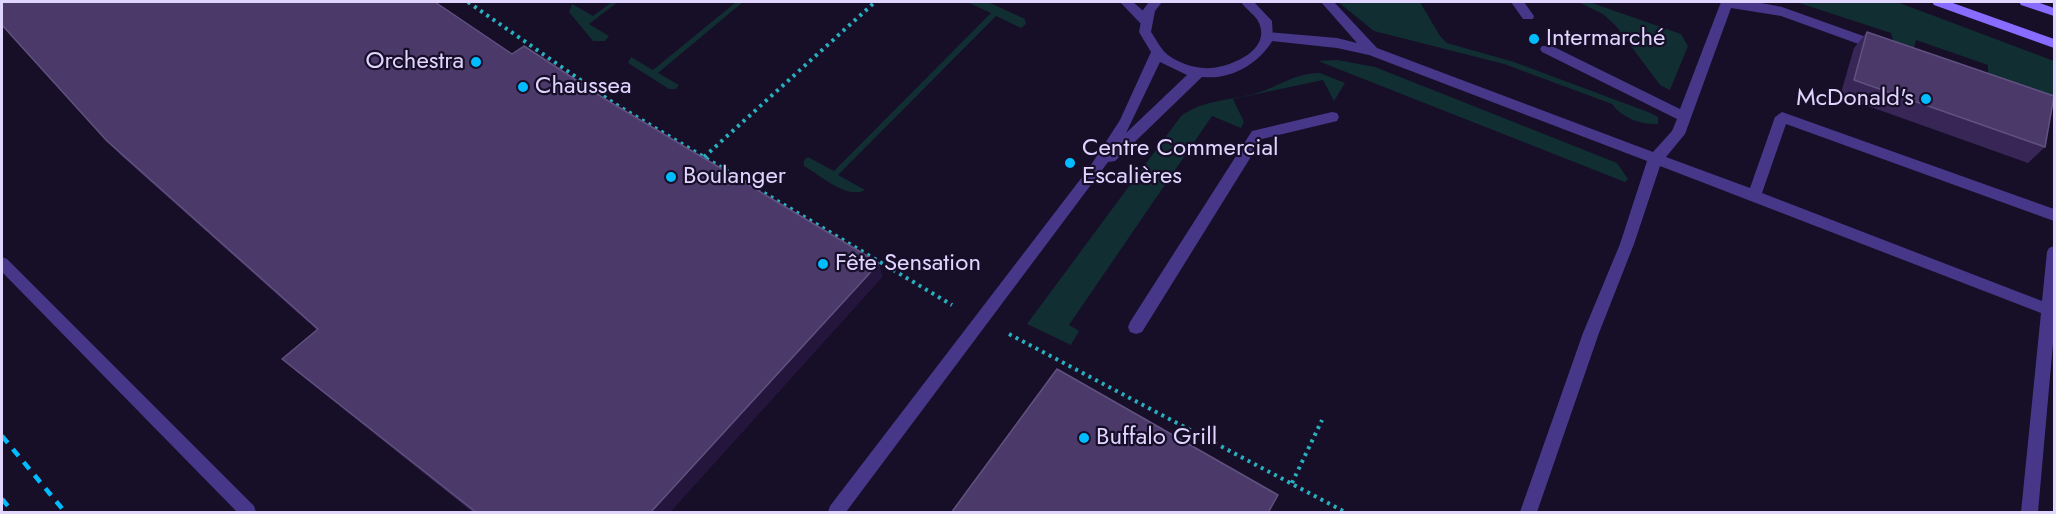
<!DOCTYPE html>
<meta charset="utf-8">
<style>
body{margin:0}
#map{position:relative;width:2056px;height:514px;overflow:hidden;background:#170e28;font-family:Jost,sans-serif}
canvas{display:block}
.frame{position:absolute;inset:0;border:3px solid #e0d5ff;pointer-events:none}
</style>
<div id="map">
<canvas width="2056" height="514"></canvas>
<div class="frame"></div>
</div>
<script>
const c = document.querySelector('canvas').getContext('2d');
c.lineJoin = 'round';
function paint(path, color) { c.fillStyle = color; c.fill(path, 'evenodd'); }
function stroke(path, color, width, dash) { c.strokeStyle = color; c.lineWidth = width; c.lineCap = dash ? 'butt' : 'round'; c.setLineDash(dash || []); c.stroke(path); }
function write(font, color, halo, rows, align = 'center') {
  c.font = font + ' Jost,sans-serif'; c.lineWidth = 4.5; c.setLineDash([]); c.textBaseline = 'middle'; c.strokeStyle = halo; c.fillStyle = color; for (const [text, x, y, turn = 0] of rows) {
    c.save(); c.translate(x, y); c.rotate((+turn || 0) * Math.PI / 180); c.textAlign = isNaN(turn) ? turn : align; if (halo) c.strokeText(text, 0, 0); c.fillText(text, 0, 0); c.restore();
  }
}
const green = new Path2D(`
 M612,2H618L589,24L609,36L605,41H593L569,12L572,4L593,16Z
 M736,2H743L658,73L679,85L676,89H669L628,63L631,57L653,70Z
 M967,2H988L1025,19L1026,24L1021,28L996,16L838,175L865,190C847,200 820,175 804,166V160L808,157L834,171L991,13Z
 M1338,2H1420L1440,36L1447,43L1514,62L1648,112L1658,117V124C1641,125 1622,118 1612,104L1504,64L1374,31Z
 M1578,2H1589L1681,34L1688,46L1670,90L1660,85L1616,26L1603,14Z
 M1796,2H1897L2054,61V99L1988,77V65L1916,40L1913,51L1894,44L1891,33Z
 M1337,60L1375,67L1617,163L1628,179L1625,182L1318,61Z
 M1320,73L1345,83L1334,101L1323,80L1233,99L1244,122L1241,128L1212,116L1069,325L1079,331L1071,345L1027,324L1181,116C1205,99 1230,101 1257,93C1280,86 1295,73 1320,73Z`);
const path = new Path2D(`
 M468,2L615,104L952,305
 M704,157L875,2
 M1009,334L1345,512
 M1292,483L1322,420`);
const lane = new Path2D(`
 M1120,2H1133L1150,17V23H1140Z
 M1321,2H1334L1377,48L1653,152L1672,131L1677,119L1542,52L1540,49L1542,46H1552L1680,109L1721,2H1756L1782,7L1883,43L1885,46L1883,49L1878,51L1781,16L1731,8L1685,134L1666,157L1750,188L1775,117L1782,112L2054,209V221L1786,124L1762,193L2042,301L2047,252L2049,248L2054,246V332L2038,512H2021L2041,313L1660,166L1634,244L1599,333L1537,512H1520L1583,333L1620,244L1647,161L1369,55L1337,48L1262,40L1261,37L1262,34L1267,32L1337,38L1357,43Z
 M1511,2H1524L1534,16L1533,19H1523Z
 M1332,112L1337,113L1339,117L1337,121L1262,139L1142,332L1136,334L1130,332L1128,327L1130,322L1252,131Z`);
const street = new Path2D(`
 M1149,2H1162L1155,11L1151,32C1156,39 1161,50 1168,55C1180,64 1197,69 1212,68C1232,66 1271,50 1259,23C1256,15 1245,9 1241,2H1254L1272,21L1273,40C1258,64 1232,80 1202,77L1115,161L1108,162L846,512H828L830,506L1089,168L1120,120L1151,52L1139,32L1143,10ZM1160,62L1187,75L1126,133Z
 M2,257L7,259L254,506L256,512H237L2,272Z`);
const secondary = new Path2D(`
 M1932,2H1950L2054,39V48L1934,5Z
 M2019,2H2037L2054,8V16L2021,5Z`);
const rail = new Path2D(`
 M2,436L65,512
 M2,499L13,512`);
const wall = new Path2D(`
 M1867,32L2045,147L2028,163L1840,96L1854,48Z
 M512,54L605,99L879,263L882,277L669,513H474L297,372L282,359L317,330L123,157L107,141Z`);
const shadedWall = new Path2D(`
 M879,263L882,277L669,513H650Z`);
const building = new Path2D(`
 M2,2H435L512,54L524,46L605,99L879,263L650,513H477L282,359L318,329L107,141L2,25Z
 M1867,32L2054,96L2045,147L1854,80Z
 M1057,369L1278,495L1268,513H951Z`);
const markers = [
 [1534,39,6,"#01bdff"],
 [476,62,6,"#01bdff"],
 [523,87,6,"#01bdff"],
 [1926,99,6,"#01bdff"],
 [1070,163,6,"#01bdff"],
 [671,177,6,"#01bdff"],
 [823,264,6,"#01bdff"],
 [1084,438,6,"#01bdff"]
];
const poiNames = [
 ["Intermarché",1546,39],
 ["Orchestra",464,62,"right"],
 ["Chaussea",535,87],
 ["McDonald's",1914,99,"right"],
 ["Centre Commercial",1082,149],
 ["Escalières",1082,177],
 ["Boulanger",683,177],
 ["Fête Sensation",835,264],
 ["Buffalo Grill",1096,438]
];
paint(green, '#112e32');
stroke(path, '#29b0bf', 4, [3, 4.5]);
paint(lane, '#473789');
paint(street, '#473789');
paint(secondary, '#876cff');
stroke(rail, '#01bdff', 4.5, [9, 8]);
paint(wall, '#382657');
paint(shadedWall, '#23153c');
paint(building, '#4a3969');
stroke(building, '#615180', 1.5);
for (const [x, y, r, color] of markers) { const dot = new Path2D(); dot.arc(x, y, r, 0, 2 * Math.PI); c.fillStyle = color; c.fill(dot); stroke(dot, '#170e28', 2); }
write('24px', '#e0d5ff', '#170e28', poiNames, 'left');
</script>
